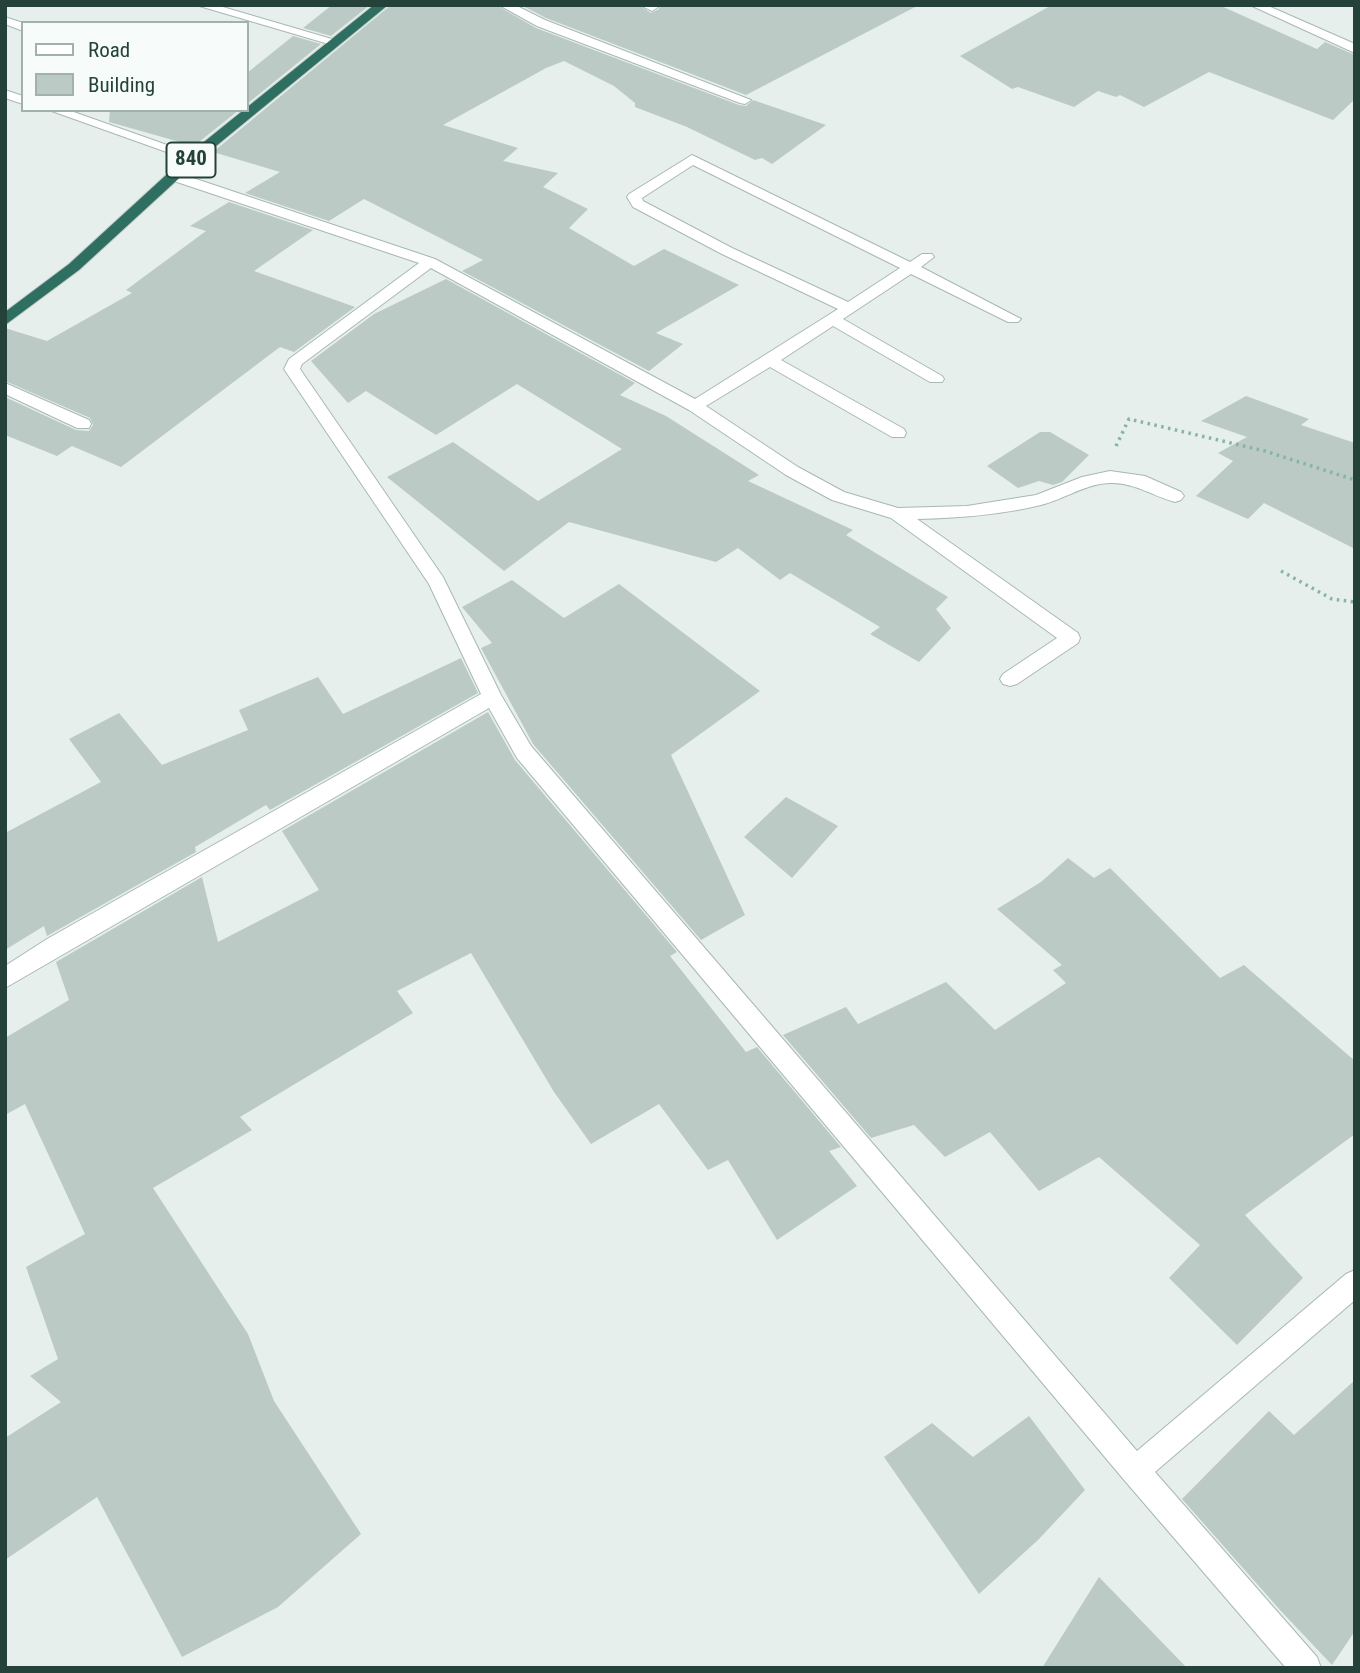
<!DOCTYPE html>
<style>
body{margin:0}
#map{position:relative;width:1360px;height:1673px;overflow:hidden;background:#e6efeb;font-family:"Roboto Condensed",sans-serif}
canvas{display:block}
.frame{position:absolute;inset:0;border:7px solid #24423a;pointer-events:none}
.legend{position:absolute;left:21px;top:21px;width:228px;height:91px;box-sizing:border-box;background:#f7fbf9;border:2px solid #a3b1ad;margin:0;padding:9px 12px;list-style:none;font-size:21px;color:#24423a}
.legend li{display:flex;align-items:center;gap:14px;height:35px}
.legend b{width:35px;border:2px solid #a3b1ad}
</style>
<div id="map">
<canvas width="1360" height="1673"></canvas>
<div class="frame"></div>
<ul class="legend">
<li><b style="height:9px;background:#fff"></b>Road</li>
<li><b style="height:19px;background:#bbcac4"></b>Building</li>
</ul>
</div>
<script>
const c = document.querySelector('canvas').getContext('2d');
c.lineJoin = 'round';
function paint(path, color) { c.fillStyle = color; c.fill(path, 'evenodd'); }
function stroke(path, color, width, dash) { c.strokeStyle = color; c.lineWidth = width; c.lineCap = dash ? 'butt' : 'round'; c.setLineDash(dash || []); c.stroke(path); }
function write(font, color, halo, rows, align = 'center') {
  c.font = font + ' "Roboto Condensed",sans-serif'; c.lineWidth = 5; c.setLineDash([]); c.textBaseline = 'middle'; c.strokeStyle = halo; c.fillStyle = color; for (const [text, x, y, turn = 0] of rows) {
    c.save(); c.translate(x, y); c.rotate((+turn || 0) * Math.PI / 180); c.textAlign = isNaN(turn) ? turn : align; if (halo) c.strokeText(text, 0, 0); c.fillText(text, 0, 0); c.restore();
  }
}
const building = new Path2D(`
 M332,5H370L331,36L303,28Z
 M391,5H496L536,28L739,105L746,106L753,100L826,125L772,164L762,158L755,160L687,127L635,107V103L614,86L564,61L546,68L443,125L518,148L503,161L558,173L543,187L588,209L569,228L634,266L664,249L739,285L656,333L683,344L649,371L462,271L483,260L364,199L329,221L245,193L280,172L213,152Z
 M521,5H638L651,13L659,9L660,5H919L746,95L546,18Z
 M1052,5H1219L1317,49L1325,42L1355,55V99L1333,120L1209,72L1144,107L1120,95L1116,97L1098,91L1074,107L1018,87L1012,89L960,56Z
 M293,36L321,44L247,104V73Z
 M110,110H239L194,146L109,122Z
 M229,202L313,230L254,271L355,307L294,352L280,347L121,467L72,446L57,456L5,435V397L76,430L89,431L93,425L90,418L5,381V328L47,341L132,293L126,290L206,231L190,226Z
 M446,279L635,383L620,395L666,416L759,475L748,481L853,530L846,535L948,597L936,609L951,628L919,662L870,634L880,627L790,573L780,580L738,548L716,562L569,522L504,571L387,477L453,442L538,501L622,449L517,384L436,435L366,391L348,403L311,361L374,314Z
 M1246,396L1309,419L1301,425L1355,443V549L1264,503L1248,519L1196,496L1233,461L1218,453L1247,437L1201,421Z
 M1040,432H1050L1089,455L1062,482L1053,485L1039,481L1018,488L987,466Z
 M512,580L564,618L619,584L760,691L671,755L745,915L701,940L533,744L481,648L492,643L462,607Z
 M461,658L478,693L270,810L266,805L195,847L196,852L47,936L44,926L5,950V833L101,782L69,739L119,713L162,765L248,730L239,710L318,677L343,714Z
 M488,712L515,760L677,952L670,956L746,1052L757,1047L841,1147L829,1151L857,1186L777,1240L728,1160L708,1170L659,1104L591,1144L554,1092L471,953L397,991L413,1013L240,1117L252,1130L153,1188L248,1334L274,1401L361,1534L278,1607L182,1657L97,1497L5,1560V1438L61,1402L30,1376L58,1359L26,1267L85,1234L25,1104L5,1115V1038L69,1000L56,962L202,877L218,942L319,890L282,831Z
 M786,797L838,826L792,878L744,837Z
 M1068,858L1094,878L1110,868L1220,978L1244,965L1355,1061V1134L1245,1215L1303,1278L1237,1345L1169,1278L1200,1245L1099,1157L1039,1191L990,1132L945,1157L914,1125L871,1138L783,1035L846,1007L858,1024L946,982L995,1030L1066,983L1053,970L1062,965L997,909L1041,882Z
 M1355,1380V1631L1332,1665L1280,1610L1182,1499L1269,1411L1294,1435Z
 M1029,1416L1085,1490L1039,1539L979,1594L884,1457L932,1423L973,1457Z
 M1099,1577L1187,1668H1042Z`);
const path = new Path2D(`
 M1116,446L1129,419L1265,451L1355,480
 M1281,571L1332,599L1355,602`);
const minor = new Path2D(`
 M196,5H216L342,42L332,45Z
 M499,5H515L545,20L751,100L745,104L740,103L537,26Z
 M640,5H657L658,7L652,11Z
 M1250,5H1266L1355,44V53Z
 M5,17L23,23V31L5,24Z
 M5,90L23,96V104L5,98Z
 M49,110H68L201,157L199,160H189Z
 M692,155L910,262L922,254H932L934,257L921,267L1021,319L1018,322H1008L911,274L843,319L942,376L944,379L942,382H930L833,326L781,360L904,429L906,433L904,437H892L770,367L706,406L798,467L844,492L898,508L967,506L1036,495L1082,477L1110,471L1145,476L1181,492L1184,496L1181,500L1175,502C1153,496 1137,484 1113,483C1088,482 1065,499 1041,505C1000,515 958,518 917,519L1078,633L1080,638L1078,643L1017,684L1010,686L1003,684L1000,679L1003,674L1057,638L891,518L832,500L786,475L689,410L431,268L302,364L300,369L443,577L501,695L531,746L1137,1451L1346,1274L1355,1270V1300L1155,1472L1317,1657L1321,1668H1286L1125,1481L517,758L489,708L5,988V966L47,939L481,694L429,584L284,369L289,359L419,263L168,179V173H178L435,259L695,399L838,309L722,254L633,207L627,197L629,194ZM693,165L900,268L848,302L732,248L643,201L642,198Z
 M5,383L89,420L91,424L89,428H77L5,394Z`);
const highway = new Path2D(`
 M374,5H388L199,160L79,270L5,325V312L69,264L189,154Z`);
const shields = [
 [191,160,49]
];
const shieldNames = [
 ["840",191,160]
];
paint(building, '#bbcac4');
stroke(minor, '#a8b8b2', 2);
stroke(highway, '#c2cac8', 2);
stroke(path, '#86b3a5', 3.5, [2.5, 4.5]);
paint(minor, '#fff');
paint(highway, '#2f6f62');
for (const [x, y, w] of shields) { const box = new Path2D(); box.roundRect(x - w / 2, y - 17.5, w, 35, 5); c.fillStyle = '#f7fbf9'; c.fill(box); stroke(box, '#24423a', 2); }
write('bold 21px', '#24423a', null, shieldNames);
</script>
